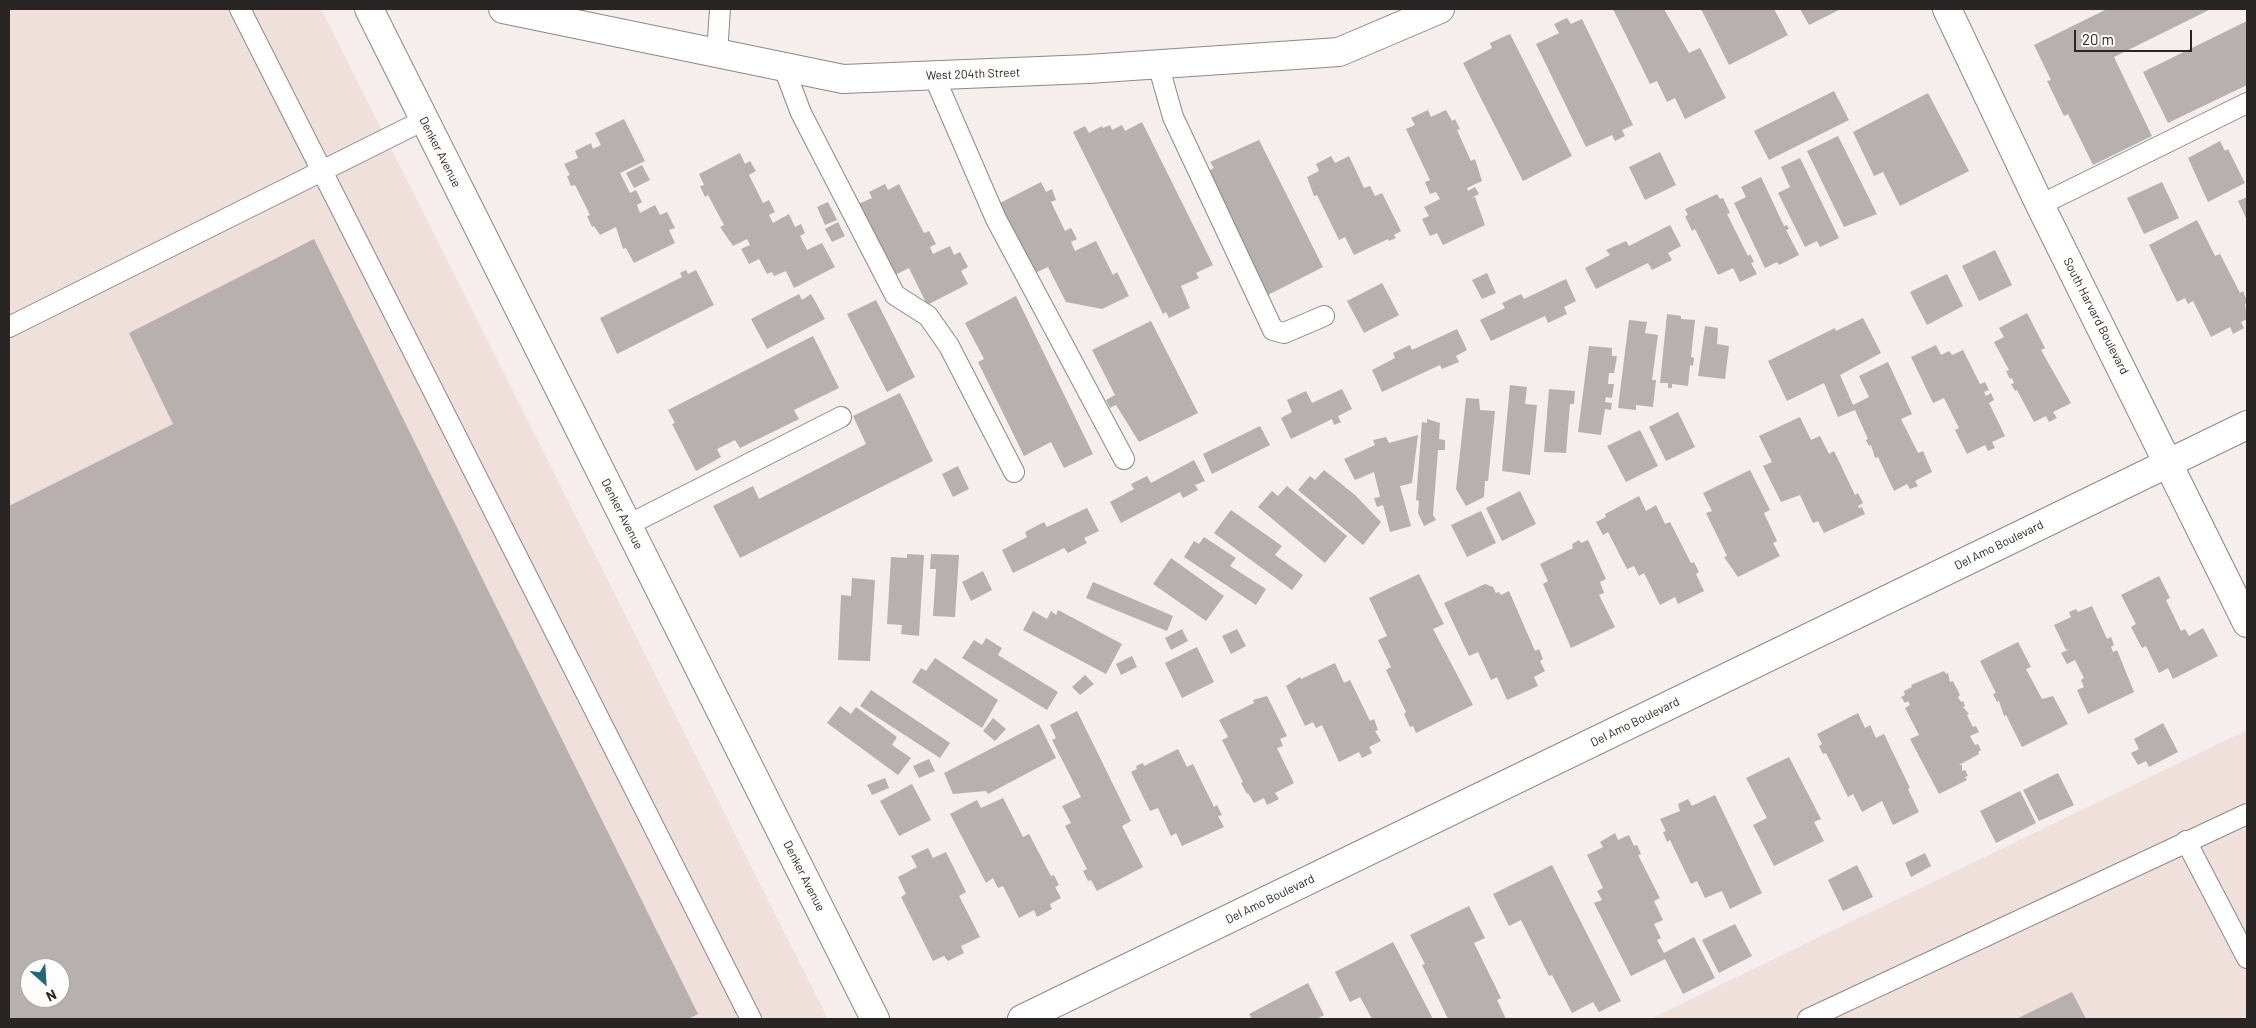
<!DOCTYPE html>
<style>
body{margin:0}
#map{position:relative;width:2256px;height:1028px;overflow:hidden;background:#f5eeec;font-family:Barlow,sans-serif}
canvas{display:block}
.frame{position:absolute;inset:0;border:10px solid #282524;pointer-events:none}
.north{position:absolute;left:20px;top:958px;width:50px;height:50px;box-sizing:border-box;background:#fefdfc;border:1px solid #a8a7a6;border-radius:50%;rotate:154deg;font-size:14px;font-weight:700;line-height:20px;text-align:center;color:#282524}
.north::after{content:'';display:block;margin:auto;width:18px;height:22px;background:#216a75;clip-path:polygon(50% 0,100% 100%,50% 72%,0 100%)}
.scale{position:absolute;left:2074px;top:30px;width:118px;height:22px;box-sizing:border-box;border:2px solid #282524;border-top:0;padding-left:6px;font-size:15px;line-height:18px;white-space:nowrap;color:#282524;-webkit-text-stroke:4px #fefdfc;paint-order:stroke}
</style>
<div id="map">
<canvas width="2256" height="1028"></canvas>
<div class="frame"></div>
<div class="north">N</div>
<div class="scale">20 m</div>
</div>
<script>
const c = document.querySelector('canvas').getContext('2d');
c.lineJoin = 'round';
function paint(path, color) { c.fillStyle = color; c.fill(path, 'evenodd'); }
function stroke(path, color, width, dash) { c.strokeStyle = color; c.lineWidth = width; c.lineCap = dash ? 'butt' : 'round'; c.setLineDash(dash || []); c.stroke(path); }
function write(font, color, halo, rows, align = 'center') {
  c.font = font + ' Barlow,sans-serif'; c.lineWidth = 5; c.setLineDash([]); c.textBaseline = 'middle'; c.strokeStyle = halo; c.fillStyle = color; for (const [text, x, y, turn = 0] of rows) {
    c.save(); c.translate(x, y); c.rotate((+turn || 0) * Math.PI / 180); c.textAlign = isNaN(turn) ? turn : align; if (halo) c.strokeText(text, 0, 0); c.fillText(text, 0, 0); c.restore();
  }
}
const built = new Path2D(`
 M9,9H321L828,1019H9ZM30,968H60V998H30Z
 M2247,730V1019H1650Z`);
const building = new Path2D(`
 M1613,9H1664L1689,53L1700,48L1726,98L1685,119L1675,98L1667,102L1657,81L1650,84Z
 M1701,9H1774L1788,35L1729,65Z
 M1800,9H1841L1809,25Z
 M2107,9H2211L2114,57L2152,136L2093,165L2068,114L2064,116L2047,81L2051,80L2034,45Z
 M1567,18L1571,24L1582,19L1633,125L1622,130L1625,136L1615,141L1612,135L1586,147L1536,44L1559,33L1554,24Z
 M2247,21V85L2168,123L2143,72Z
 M1510,34L1572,156L1523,181L1463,63L1492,48L1490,43Z
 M1834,91L1849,120L1769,160L1754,131Z
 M1928,93L1969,171L1900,206L1883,172L1874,176L1853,132Z
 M1428,110L1431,117L1446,110L1452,121L1455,119L1460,129L1457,130L1471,161L1475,159L1482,181L1467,188L1468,191L1475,187L1479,194L1471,198L1475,197L1485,225L1443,245L1437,233L1430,236L1422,219L1429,216L1424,207L1440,199L1436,192L1430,194L1425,182L1430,180L1406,129L1415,125L1411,118Z
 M624,119L645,161L620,173L630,193L636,190L642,202L637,205L640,213L655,205L660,215L667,212L675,228L669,230L675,243L634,263L626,248L623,249L616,227L600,235L594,226L592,227L587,216L590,215L575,185L571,186L567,176L570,175L564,164L578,158L575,151L591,143L593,149L601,145L595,133Z
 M1142,122L1213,265L1196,273L1199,278L1181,286L1190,308L1169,318L1166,312L1163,314L1073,132L1085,126L1089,133L1102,126L1103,128L1110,125L1112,130L1122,125L1125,131Z
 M1838,136L1877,214L1844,227L1807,151Z
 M1259,140L1323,267L1266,296L1205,173L1214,168L1210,162Z
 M2220,141L2225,151L2228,149L2245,183L2208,202L2188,158Z
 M1660,152L1676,185L1645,200L1629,167Z
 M740,153L745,164L750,161L756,171L749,175L763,203L769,200L775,212L769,215L773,223L789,214L795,227L801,224L805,233L800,236L807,250L822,243L835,267L794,288L786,271L774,276L772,272L767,274L759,259L749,264L741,249L750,245L747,239L733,246L720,227L724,225L708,195L705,197L700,186L704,185L699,174Z
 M1331,156L1335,163L1349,156L1364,188L1370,186L1375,196L1382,193L1401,231L1394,235L1396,238L1389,241L1388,239L1354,255L1345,237L1339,240L1317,195L1314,196L1307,177L1319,171L1316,164Z
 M1800,158L1839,238L1820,247L1817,241L1805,247L1778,193L1790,187L1781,167Z
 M642,165L650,180L634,188L626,173Z
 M1761,177L1784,226L1787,225L1789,229L1786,230L1799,255L1779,265L1777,262L1765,268L1734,203L1746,197L1741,187Z
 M1041,182L1046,192L1052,189L1056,200L1051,202L1065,231L1071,228L1077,239L1071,242L1075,251L1096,241L1113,275L1117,272L1129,296L1102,309L1066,302L1048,267L1035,273L1010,223L1006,224L1000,203Z
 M2162,182L2179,218L2144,234L2127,198Z
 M885,184L888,190L899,184L924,233L929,231L936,244L930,247L933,254L950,246L954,255L960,252L968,267L961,271L968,284L927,305L909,268L893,276L856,205L872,198L869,192Z
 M1717,194L1720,199L1723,198L1730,213L1727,214L1748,256L1750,254L1754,262L1751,263L1757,274L1740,282L1733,268L1718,275L1695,229L1692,231L1685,216L1688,215L1685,209Z
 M2247,197V220L2238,201Z
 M828,202L837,220L825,225L817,207Z
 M2197,220L2215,256L2220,254L2240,293L2243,291L2247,301L2245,305L2247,319L2241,322L2244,328L2233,334L2230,327L2211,337L2193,301L2188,304L2185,298L2177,302L2149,245Z
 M838,222L845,236L832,242L825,229Z
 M1670,225L1681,246L1668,253L1672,260L1652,270L1648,263L1596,289L1585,268L1610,255L1606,250L1626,241L1629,246Z
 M314,239L698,1014L688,1019H9V506L173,424L129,333ZM30,968H60V998H30Z
 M1995,250L2012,285L1979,301L1962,266Z
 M686,270L688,274L696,270L714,305L617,354L600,318L682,277L680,273Z
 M1487,273L1496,293L1482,299L1472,280Z
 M1947,274L1963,306L1927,325L1910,292Z
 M1566,279L1576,301L1564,307L1567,314L1548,323L1545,316L1491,341L1480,320L1505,308L1502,303L1521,294L1524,299Z
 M1382,283L1399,315L1364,333L1347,301Z
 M799,294L802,300L811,294L825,319L767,349L751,319Z
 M1016,296L1093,454L1064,468L1051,442L1024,456L978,362L984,359L965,323Z
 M876,300L915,377L887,392L847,314Z
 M2027,313L2045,348L2041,350L2071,403L2053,412L2057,418L2049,422L2046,416L2034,422L2017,390L2015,391L2011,384L2014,383L2012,378L2010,379L2006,371L2009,370L1994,342L2004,337L1999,328Z
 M1667,314L1681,316V319L1695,320L1691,357L1694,358L1693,366L1690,365L1688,386L1672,384V388H1668V383H1660Z
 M1863,318L1881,353L1840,375L1853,405L1869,397L1859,376L1888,362L1912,414L1901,419L1918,453L1923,451L1932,472L1915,481L1918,486L1910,489L1907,484L1894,491L1878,457L1875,458L1871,445L1869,446L1866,440L1868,439L1855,410L1838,417L1824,383L1787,401L1768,361L1835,328L1836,331Z
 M1629,320L1647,322L1645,333L1658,335L1652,380H1656L1653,407L1636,405V410L1618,408Z
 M1151,321L1198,413L1139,442L1116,405L1110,408L1106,400L1115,395L1092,350Z
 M1705,326L1718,328L1717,344L1729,346L1725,379L1698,376Z
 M1457,329L1467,350L1456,356L1459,362L1442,369L1440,365L1382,392L1372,370L1395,358L1393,353L1410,345L1412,350Z
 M813,336L839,388L794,410L799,419L740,448L735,440L717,449L721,457L696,471L672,424L675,423L668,410Z
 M1936,345L1941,355L1949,351L1952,355L1963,350L1980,384L1985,382L1989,390L1984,392L1986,396L1991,393L1994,400L1989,403L2005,436L1992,442L1995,448L1988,451L1985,445L1967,454L1955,430L1959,428L1944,398L1933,403L1911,357Z
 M1589,346L1612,348V356H1617L1614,373H1609L1608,384H1614L1612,398L1606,397L1605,402L1612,403L1611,410L1605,409L1601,435L1578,432Z
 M1510,385L1527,387L1525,404L1537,405L1530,475L1502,471Z
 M1342,389L1352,409L1338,416L1341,422L1334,425L1332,419L1291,439L1281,418L1292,412L1287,400L1306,391L1312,403Z
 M1549,389L1575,391L1574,404H1570L1566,453L1544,452Z
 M900,393L933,461L740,558L713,506L753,486L759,499L866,444L853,416Z
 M1466,398L1479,399L1480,410L1495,411L1488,481H1485L1484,497L1466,506L1456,489Z
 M1678,412L1695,447L1666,461L1649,427Z
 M1800,417L1811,440L1820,436L1829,454L1834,451L1855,495L1858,493L1863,503L1858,506L1859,508L1862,507L1865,514L1824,533L1818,521L1813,523L1800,495L1781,502L1763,466L1772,462L1759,436Z
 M1427,419L1440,423L1439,439L1445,440V450H1438L1433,515L1436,520L1424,526L1418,513L1419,501L1416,500L1422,422L1427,423Z
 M1260,426L1270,445L1212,474L1203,454Z
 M1640,430L1658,466L1626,482L1607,446Z
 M1418,435L1412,483L1400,486L1411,526L1390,532L1383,505L1377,507L1374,498L1380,497L1374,472L1355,480L1344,459L1375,445L1373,440L1386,437L1389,443Z
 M1194,460L1205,481L1195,485L1198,490L1183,498L1180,492L1121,523L1110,502L1134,489L1131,484L1147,476L1151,483Z
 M958,466L969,489L953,497L942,474Z
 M1324,470L1355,495L1381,522L1363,545L1298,490L1310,476L1315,480Z
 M1750,470L1770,510L1764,513L1777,541L1773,543L1780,556L1738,577L1724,557L1727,556L1706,513L1712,511L1703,493Z
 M1287,486L1347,536L1325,563L1258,507L1272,491L1278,496Z
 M1520,491L1536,524L1502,541L1486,508Z
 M1639,496L1646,511L1656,505L1665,524L1670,522L1691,563L1694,562L1699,572L1696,574L1704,591L1678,604L1675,597L1660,605L1644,573L1639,576L1634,566L1627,569L1608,532L1603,535L1596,522L1606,517L1605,514Z
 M1087,508L1099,531L1084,538L1087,543L1068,553L1064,548L1013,573L1002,550L1027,537L1025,532L1044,522L1047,527Z
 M1231,510L1282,546L1275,555L1303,575L1292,590L1214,533Z
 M1481,511L1496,543L1467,557L1451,525Z
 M1204,537L1236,558L1230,566L1266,589L1256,605L1184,557L1194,541L1199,544Z
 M1579,540L1581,543L1588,540L1606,579L1600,582L1604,593L1599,595L1615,627L1571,648L1543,584L1548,581L1540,564L1573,548L1572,544Z
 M907,554L924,555L919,636L901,634L902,625L887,624L891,557L907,558Z
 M931,554L959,555L955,617L933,616L936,569H930Z
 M1171,558L1224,596L1206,621L1153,584Z
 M983,571L992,590L971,601L962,582Z
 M1419,574L1444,624L1433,629L1473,705L1416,733L1413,726L1410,727L1404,714L1406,712L1386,670L1391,667L1378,640L1387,636L1369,598Z
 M2159,576L2170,598L2166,600L2181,631L2185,629L2189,636L2203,628L2218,656L2173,679L2168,668L2159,673L2146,646L2142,648L2131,627L2136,624L2121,595Z
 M852,578L875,580L870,661L838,660L841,595L851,596Z
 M1093,582L1173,616L1167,631L1086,598Z
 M1485,584L1493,587L1496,593L1499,592L1501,595L1509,591L1535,651L1539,649L1543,659L1540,661L1545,671L1534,677L1538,686L1507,700L1497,677L1491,680L1478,652L1469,656L1444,603Z
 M2092,606L2107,639L2111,637L2114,645L2111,647L2113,652L2117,650L2134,692L2088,714L2077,690L2084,687L2081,680L2084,678L2075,660L2067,664L2061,653L2070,649L2066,650L2054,625L2071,617L2069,612L2076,609L2078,612Z
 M1058,610L1122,644L1106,674L1023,630L1033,611L1047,619L1051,611L1056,615Z
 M1182,629L1188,641L1171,650L1165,638Z
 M1237,629L1246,646L1231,654L1222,636Z
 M986,638L1002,648L998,655L1058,692L1047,710L962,658L974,640L982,645Z
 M2018,642L2031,667L2026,669L2042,699L2053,696L2068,724L2022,747L2006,715L2004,716L1999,701L1997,702L1993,694L1996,693L1980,661Z
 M1197,647L1214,682L1182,698L1165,663Z
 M1132,656L1137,667L1121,675L1116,664Z
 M935,658L998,700L982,728L912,682L921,668L926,671Z
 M1335,663L1344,683L1350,680L1370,721L1374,719L1378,730L1375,731L1381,741L1369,747L1372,753L1362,758L1359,752L1339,762L1322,725L1316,728L1313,722L1305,726L1286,686L1300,677L1301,679Z
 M1944,671L1946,674L1948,673L1950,682L1953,681L1960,695L1958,697L1961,702L1963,701L1965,706L1963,707L1969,714L1967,715L1973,727L1976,726L1979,732L1970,736L1975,745L1978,744L1981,750L1978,752L1979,754L1959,765H1962V771L1965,770L1968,776L1965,777L1967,780L1939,794L1910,739L1919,735L1905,708L1910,705L1908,701L1905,703L1901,697L1905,695L1904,691L1912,687L1911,685Z
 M1085,675L1094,684L1080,695L1072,687Z
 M871,690L950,743L940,758L860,706Z
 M1267,696L1287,736L1280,739L1283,746L1277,748L1294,783L1275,793L1279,799L1267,805L1264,798L1254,803L1248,793L1247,794L1241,783L1243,782L1222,740L1228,737L1219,720L1254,703L1253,700Z
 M840,706L851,714L856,707L897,737L892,745L911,758L898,775L827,723Z
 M1077,711L1131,821L1122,826L1143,867L1097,891L1091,880L1088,881L1083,871L1087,869L1065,826L1071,823L1062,806L1081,797L1052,740L1056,738L1050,725Z
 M1858,713L1865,728L1870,725L1876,738L1884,734L1910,788L1908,789L1919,812L1893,825L1882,801L1862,812L1853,794L1848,797L1826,753L1823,754L1819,746L1822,744L1817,734Z
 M993,718L1006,729L995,741L983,731Z
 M2163,723L2178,752L2149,767L2146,761L2138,765L2131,753L2139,749L2134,739Z
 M1039,724L1056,758L988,794L986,791L953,794L944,773Z
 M1178,749L1187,767L1193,764L1214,807L1217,805L1222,815L1218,816L1224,827L1182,846L1176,833L1171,836L1158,808L1150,811L1131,772L1137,769L1136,766L1143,763L1144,766Z
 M1789,757L1821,819L1814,822L1824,841L1774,866L1753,825L1767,818L1746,778Z
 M929,759L935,771L919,778L913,766Z
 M2058,773L2074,805L2039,821L2023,790Z
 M885,778L889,788L872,795L867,785Z
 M912,784L931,820L899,836L880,801Z
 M2020,791L2036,823L1996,843L1980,811Z
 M1715,795L1762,893L1730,909L1722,891L1705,898L1697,881L1691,884L1670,840L1667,842L1663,832L1666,831L1660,819L1680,811L1678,804L1688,799L1692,806Z
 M1003,798L1023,837L1029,834L1051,876L1054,875L1059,885L1055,887L1061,898L1050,904L1052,909L1037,917L1034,910L1019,918L1003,886L998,888L993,878L986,883L950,814L977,800L981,808Z
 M1615,833L1618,840L1629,835L1634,846L1637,845L1641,854L1638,855L1660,898L1654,901L1663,920L1654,924L1661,938L1657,940L1664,953L1694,937L1715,978L1683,994L1665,959L1631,976L1594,903L1602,900L1597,891L1603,888L1587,855L1603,847L1600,842Z
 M928,848L933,858L946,852L966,892L959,896L980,937L961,946L964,953L948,961L944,956L933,961L901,897L906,894L898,877L917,867L911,856Z
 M1925,853L1931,866L1911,877L1905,863Z
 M1552,865L1621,1001L1599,1012L1593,1002L1572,1013L1552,975L1549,976L1521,920L1509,926L1493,894Z
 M1857,865L1873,897L1843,911L1828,880Z
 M1469,906L1485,938L1474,943L1501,998L1497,1000L1506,1019H1448L1422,965L1425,964L1410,935Z
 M1735,924L1752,956L1719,973L1702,940Z
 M1393,942L1433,1019H1372L1360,997L1350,1002L1335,972Z
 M1308,983L1324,1015L1317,1019H1252L1249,1014Z
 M2072,992L2086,1019H2016Z`);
const service = new Path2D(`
 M240,9L751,1019
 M717,54L720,9
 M1158,64L1173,117L1273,330L1284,333L1324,316
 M784,68L801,113L895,295L928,316L949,346L1014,472
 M934,76L996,219L1124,459
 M2040,205L2247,103
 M9,327L424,120
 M628,525L841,417
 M2186,841L2247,958
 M1808,1019L2247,814`);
const minor = new Path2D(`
 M369,9L875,1019
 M503,9L843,79L1088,69L1339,52L1440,9
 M1947,9L2040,205L2247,623
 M1022,1019L2247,425`);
const streetNames = [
 ["West 204th Street",973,74,-2],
 ["Denker Avenue",440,152,63],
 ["South Harvard Boulevard",2096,316,63],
 ["Denker Avenue",622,514,63],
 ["Del Amo Boulevard",1999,545,-26],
 ["Del Amo Boulevard",1635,722,-26],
 ["Denker Avenue",804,876,63],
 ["Del Amo Boulevard",1270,899,-26]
];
paint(built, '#efe0db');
paint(building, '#b7b0ae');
stroke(service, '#8e8886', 22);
stroke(minor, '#8e8886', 30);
stroke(service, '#fff', 20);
stroke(minor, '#fff', 28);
write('12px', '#282524', '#fefdfc', streetNames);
</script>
